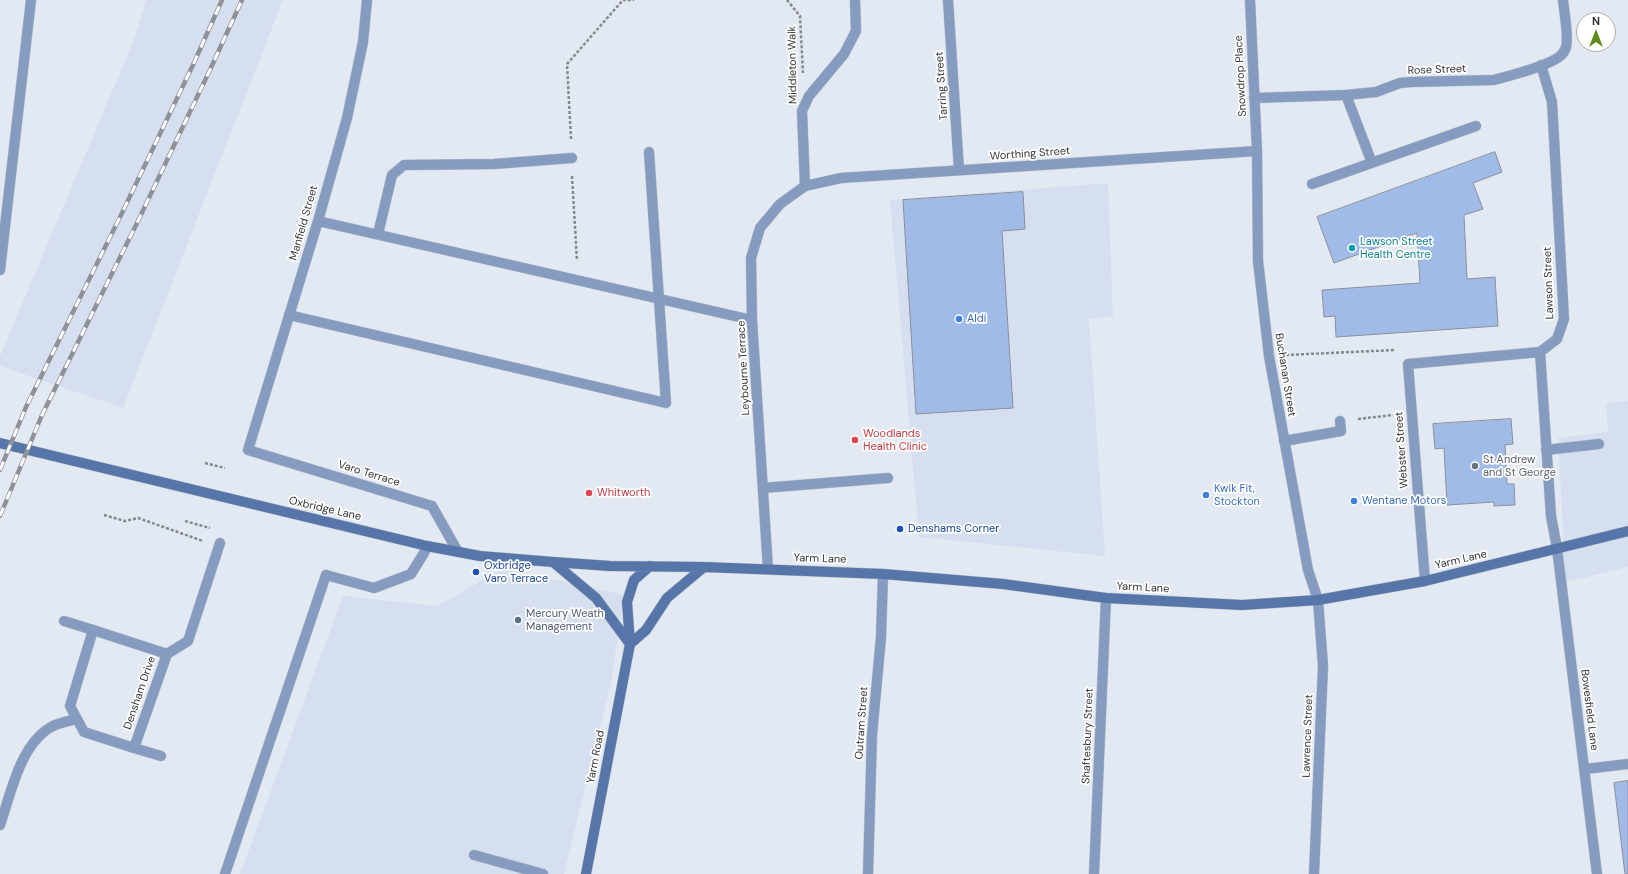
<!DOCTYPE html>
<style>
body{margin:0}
#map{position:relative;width:1628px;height:874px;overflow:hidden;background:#e3e9f2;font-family:"DM Sans",sans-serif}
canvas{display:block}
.north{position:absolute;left:1576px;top:12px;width:40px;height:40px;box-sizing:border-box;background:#fff;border:1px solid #adaeaf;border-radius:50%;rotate:0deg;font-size:11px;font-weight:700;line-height:16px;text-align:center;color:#323437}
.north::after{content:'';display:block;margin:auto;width:14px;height:18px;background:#5e8b1c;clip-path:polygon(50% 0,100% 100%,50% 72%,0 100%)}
</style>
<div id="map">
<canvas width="1628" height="874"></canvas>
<div class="north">N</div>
</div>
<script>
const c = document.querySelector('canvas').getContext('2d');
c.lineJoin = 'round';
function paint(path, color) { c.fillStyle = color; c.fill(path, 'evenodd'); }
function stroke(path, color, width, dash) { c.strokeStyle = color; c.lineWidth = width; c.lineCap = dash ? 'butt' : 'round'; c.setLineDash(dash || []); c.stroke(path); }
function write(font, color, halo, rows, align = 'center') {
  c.font = font + ' "DM Sans",sans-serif'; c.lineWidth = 3.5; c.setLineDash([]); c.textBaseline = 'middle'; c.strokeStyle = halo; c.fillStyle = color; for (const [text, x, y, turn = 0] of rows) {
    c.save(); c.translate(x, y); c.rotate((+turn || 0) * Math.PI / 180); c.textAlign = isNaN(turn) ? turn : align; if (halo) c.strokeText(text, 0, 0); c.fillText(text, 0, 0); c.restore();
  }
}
const built = new Path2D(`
 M146,0H283L123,408L0,366V356L136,35Z
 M1108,183L1113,316L1089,319L1105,556L919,537L890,200Z
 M1628,401V567L1566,582L1558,438L1608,432L1606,403Z
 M503,568L624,595L611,683L564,874H240L343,596L438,606Z`);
const building = new Path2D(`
 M1495,152L1502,172L1473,183L1483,209L1464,215L1467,279L1495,277L1498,326L1336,337L1335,316L1324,317L1322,290L1420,283L1417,233L1334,263L1317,217Z
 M1023,192L1025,229L1002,231L1013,408L916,414L903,200Z
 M1511,419L1513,444L1505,445L1507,484H1514L1515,505L1494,506V502L1447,505L1444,448L1435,449L1433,424Z
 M1628,781V874H1625L1614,783Z`);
const path = new Path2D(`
 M787,0L800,16L803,73
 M571,139L567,64L623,0H634
 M572,176L577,261
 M1286,355L1395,350
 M1358,419L1393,415
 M205,463L225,468
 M104,515L125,521L138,518L203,541
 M185,521L210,528`);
const lane = new Path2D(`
 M1346,95L1372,163
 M1312,184L1476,126
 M805,186L802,111L809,96L844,54L856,31L855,0
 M378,234L392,175L404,165L494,164L572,158
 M289,315L666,403L649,152
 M1540,352L1557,339L1564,319L1552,102L1541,65
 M1284,441L1341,431L1340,421
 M763,488L888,478
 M64,621L93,630
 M167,654L188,641L220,543
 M134,748L161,756
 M474,855L543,874
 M225,874L326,575`);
const street = new Path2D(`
 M367,0L363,42L347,118L318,221L248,450L432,506L458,552
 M948,0L959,170
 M1250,0L1257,151L1258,261L1269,356L1308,570L1318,600L1323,666L1314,874
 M1254,98L1346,95L1376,92L1400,83L1411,82L1494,80C1512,75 1545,67 1559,57C1563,54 1565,51 1566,47C1569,37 1564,11 1563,0
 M318,221L752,320
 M0,270L31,0
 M1546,450L1599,444
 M768,569L752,320L751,258L760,228L780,204L805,186L841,178L1257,151
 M326,575L374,588L411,574L424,553L427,546
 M1425,581L1408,364L1540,352L1551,516L1557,548L1597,874
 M93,630L167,654L134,748L84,732L70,706Z
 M1585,769L1628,764
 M0,825C11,793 20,745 51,727C58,723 69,721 77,719
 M868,874L872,735L881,637L883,574
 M1094,874L1106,598`);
const secondary = new Path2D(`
 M0,443L427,546L480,556L553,562L610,566L704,567L883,574L1003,584L1106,598L1242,605L1318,600L1425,581L1628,531
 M553,562L596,598L630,644
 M630,644L646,630L667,598L704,567
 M586,874L630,644L627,602L634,580L650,566`);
const rail = new Path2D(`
 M0,470L26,407L121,215L193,65L222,0
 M0,516L42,415L137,223L209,72L242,0`);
const markers = [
 [1352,248,4,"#0f9aa8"],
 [959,319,4,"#3f7fe0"],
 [855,440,4,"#e0444e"],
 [1475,466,4,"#6b7280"],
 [589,493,4,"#e0444e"],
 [1206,495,4,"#3f7fe0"],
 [1354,501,4,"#3f7fe0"],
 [900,529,4,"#1a4fb4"],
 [476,572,4,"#1a4fb4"],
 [518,620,4,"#5c6f8a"]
];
const streetNames = [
 ["Middleton Walk",793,65,-91],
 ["Rose Street",1437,70,-2],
 ["Snowdrop Place",1241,76,-93],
 ["Tarring Street",942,86,-94],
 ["Worthing Street",1030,154,-4],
 ["Manfield Street",304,223,-74],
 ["Lawson Street",1549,283,-92],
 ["Leybourne Terrace",744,368,-93],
 ["Buchanan Street",1285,375,81],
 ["Webster Street",1402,450,-94],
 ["Varo Terrace",369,474,17],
 ["Oxbridge Lane",325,509,13],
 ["Yarm Lane",820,559,2],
 ["Yarm Lane",1461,560,-13],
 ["Yarm Lane",1143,588,3],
 ["Densham Drive",140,693,-71],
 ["Bowesfield Lane",1589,710,83],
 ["Outram Street",862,723,-86],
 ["Shaftesbury Street",1088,736,-88],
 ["Lawrence Street",1308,736,-88],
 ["Yarm Road",596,757,-79]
];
const cultureNames = [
 ["Lawson Street",1360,242],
 ["Health Centre",1360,255]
];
const shopNames = [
 ["Aldi",967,319],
 ["Kwik Fit,",1214,489],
 ["Stockton",1214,502],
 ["Wentane Motors",1362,501]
];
const healthNames = [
 ["Woodlands",863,434],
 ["Health Clinic",863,447],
 ["Whitworth",597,493]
];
const worshipNames = [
 ["St Andrew",1483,460],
 ["and St George",1483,473]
];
const transitNames = [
 ["Denshams Corner",908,529],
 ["Oxbridge",484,566],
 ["Varo Terrace",484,579]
];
const serviceNames = [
 ["Mercury Weath",526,614],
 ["Management",526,627]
];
paint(built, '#d6dfef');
paint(building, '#a1bbe9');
stroke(building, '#8a8f98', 1);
stroke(lane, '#c0c5cd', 11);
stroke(street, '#c0c5cd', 11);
stroke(secondary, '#c0c5cd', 11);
stroke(path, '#84888e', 2.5, [3, 2]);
stroke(lane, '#859cc0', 10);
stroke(street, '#859cc0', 10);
stroke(secondary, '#5676aa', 10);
stroke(rail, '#8e9298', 4.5);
stroke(rail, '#fff', 3, [9]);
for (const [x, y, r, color] of markers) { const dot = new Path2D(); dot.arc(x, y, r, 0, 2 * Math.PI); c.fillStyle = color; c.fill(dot); stroke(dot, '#fff', 1.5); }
write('11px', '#323437', '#fff', streetNames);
write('11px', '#0d838f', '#fff', cultureNames, 'left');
write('11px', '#366cbe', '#fff', shopNames, 'left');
write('11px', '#be3a42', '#fff', healthNames, 'left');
write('11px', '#5b616d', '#fff', worshipNames, 'left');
write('11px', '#164399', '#fff', transitNames, 'left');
write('11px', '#4e5e75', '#fff', serviceNames, 'left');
</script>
